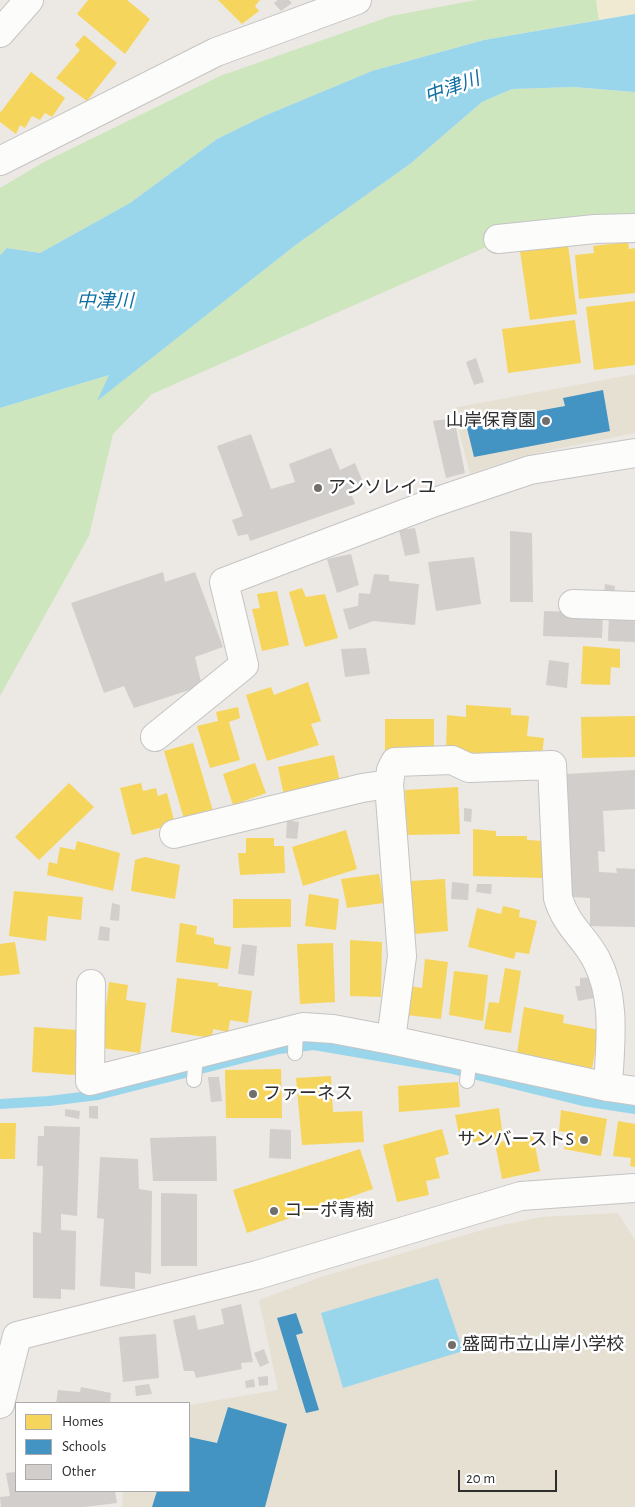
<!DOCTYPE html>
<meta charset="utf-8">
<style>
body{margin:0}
#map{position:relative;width:635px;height:1507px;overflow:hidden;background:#ece8e4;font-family:"Alegreya Sans",sans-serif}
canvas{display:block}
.legend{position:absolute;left:15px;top:1402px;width:175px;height:90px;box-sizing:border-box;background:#fff;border:1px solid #ababab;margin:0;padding:6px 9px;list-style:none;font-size:15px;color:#2e2e2e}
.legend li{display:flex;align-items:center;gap:10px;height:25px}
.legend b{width:25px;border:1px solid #ababab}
.scale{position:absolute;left:458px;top:1470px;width:99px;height:22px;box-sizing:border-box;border:2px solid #2e2e2e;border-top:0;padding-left:6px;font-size:15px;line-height:18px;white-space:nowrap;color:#2e2e2e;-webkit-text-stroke:4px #fff;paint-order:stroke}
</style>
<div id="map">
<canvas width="635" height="1507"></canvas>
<ul class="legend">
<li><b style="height:14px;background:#f6d55c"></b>Homes</li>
<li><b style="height:14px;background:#4393c3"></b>Schools</li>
<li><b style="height:14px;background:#d1cecb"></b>Other</li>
</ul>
<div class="scale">20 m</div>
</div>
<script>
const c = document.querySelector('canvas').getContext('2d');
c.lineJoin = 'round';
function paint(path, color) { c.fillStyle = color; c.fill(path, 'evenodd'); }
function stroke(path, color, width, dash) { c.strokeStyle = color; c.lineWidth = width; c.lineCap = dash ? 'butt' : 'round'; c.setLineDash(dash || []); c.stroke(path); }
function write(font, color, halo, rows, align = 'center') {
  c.font = font + ' "Alegreya Sans","Noto Sans JP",sans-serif'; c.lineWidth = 5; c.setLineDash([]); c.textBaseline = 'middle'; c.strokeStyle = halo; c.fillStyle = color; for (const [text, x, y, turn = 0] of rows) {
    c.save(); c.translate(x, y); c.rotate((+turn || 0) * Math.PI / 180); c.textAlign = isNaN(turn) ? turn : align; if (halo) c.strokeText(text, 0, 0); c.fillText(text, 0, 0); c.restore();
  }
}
const education = new Path2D(`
 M635,374V433L523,456L470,474L453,408Z
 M618,1213L635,1240V1507H122L123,1491H189V1405L278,1390L259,1300L321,1277L489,1228L541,1217Z`);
const green = new Path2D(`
 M476,0H596L599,20L484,40L372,71L264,116L217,139L130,203L40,253L7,248L0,255V188L44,162L220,76L391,16Z
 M573,87L635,92V217L484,248L152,394L113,434L89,536L0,696V408L109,375L98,400L297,244L410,164L482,102L512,89Z`);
const sand = new Path2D(`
 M596,0H635V14L599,20Z`);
const water = new Path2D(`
 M635,14V92L573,87L512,89L482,102L410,164L297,244L97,401L109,375L0,408V255L7,248L40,253L130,203L217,139L264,116L372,71L484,40Z
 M438,1278L463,1351L343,1388L321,1313Z`);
const homes = new Path2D(`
 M88,0H127L150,19L125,54L77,14Z
 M218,0H260L255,6L259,11L242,24Z
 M84,35L117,63L87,101L56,78L80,50L75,45Z
 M31,72L65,98L52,117L45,113L40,120L32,116L25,128L20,125L16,134L0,122V113Z
 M567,237L577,314L530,320L519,244Z
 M628,242L629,249L635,248V293L579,299L575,255L594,253L593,246Z
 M635,301V365L594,370L586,307Z
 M575,320L581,363L508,373L502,329Z
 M302,588L306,597L325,594L338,638L305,647L289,592Z
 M277,591L289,645L262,651L252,609L260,608L257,594Z
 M583,646L620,649V668L611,667L610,685L581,684Z
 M308,682L321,721L311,724L319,745L267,761L246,695L271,687L274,695Z
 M466,705L511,708V715L529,716L527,736L544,738L542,755L446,752L447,715L466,717Z
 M238,707L240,718L229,722L240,760L210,768L197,726L218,721L216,712Z
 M635,716V757L582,758L581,717Z
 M385,719H434V751L385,752Z
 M193,743L213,811L184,819L164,751Z
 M334,755L340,782L284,796L278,767Z
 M255,763L266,793L233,805L223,774Z
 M69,783L94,807L39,860L15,837Z
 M141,783L143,791L156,788L158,796L167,793L175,824L132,835L120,788Z
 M458,787L460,834L407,835L405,790Z
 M473,829L496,831V836H527V840L545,841L544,878L473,876Z
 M346,830L357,869L303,886L292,847Z
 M246,838H274V846H284L285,873L240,875L238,853H246Z
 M77,841L120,853L113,891L47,875L49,862L57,864L60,847L75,850Z
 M145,857L180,865L175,899L131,891L135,860Z
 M379,874L384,903L347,908L341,879Z
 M445,879L448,931L415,934L410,881Z
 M14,891L83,897L81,920L48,916L46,941L9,936Z
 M309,894L339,899L336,930L305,926Z
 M233,899H291V927L233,928Z
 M503,906L520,910L519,917L537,921L529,954L516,952L514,959L468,947L477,908L501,914Z
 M180,923L197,926L196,934L214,938V944L231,947L228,969L176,962Z
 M350,940L382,942L381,997L350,996Z
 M15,942L20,974L0,976V944Z
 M333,943L335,1002L300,1004L297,944Z
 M425,959L448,962L441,1019L407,1015L410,986L422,988Z
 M505,968L521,971L511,1033L484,1029L489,1002L499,1003Z
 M454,971L488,975L483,1021L449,1015Z
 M177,978L218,983V986L252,991L248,1023L230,1020L228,1032L213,1029L212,1038L171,1032Z
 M109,982L128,985L126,1000L146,1003L140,1053L101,1048Z
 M524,1007L564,1015L563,1023L599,1030L592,1069L517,1053Z
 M34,1027L77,1030L75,1075L32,1072Z
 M281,1069L282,1118H226L225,1070Z
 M331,1076L333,1112L362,1111L364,1142L302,1145L296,1078Z
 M458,1082L460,1107L399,1112L398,1086Z
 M499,1108L503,1137L461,1144L455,1115Z
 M561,1110L607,1119L601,1156L564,1149L566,1132L559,1131Z
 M618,1121L635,1124V1167L630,1166L631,1158L613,1156Z
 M0,1123H16L15,1159H0Z
 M442,1129L449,1154L435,1158L440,1178L426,1181L429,1195L397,1202L383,1145Z
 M533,1135L540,1171L502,1179L495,1143Z
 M360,1149L373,1189L247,1233L233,1190Z`);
const schools = new Path2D(`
 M603,390L610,431L474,457L466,424L565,406L563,398Z
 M296,1313L303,1333L296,1335L319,1410L306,1413L277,1318Z
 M228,1407L287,1424L265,1507H152L157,1491H189V1437L217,1443Z`);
const stream = new Path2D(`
 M0,1104L49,1101L98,1095L279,1049L314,1045L448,1068L583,1101L635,1109`);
const building = new Path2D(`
 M278,0H289L292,3L281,11L274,3Z
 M476,358L484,382L474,385L466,362Z
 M454,418L465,473L446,478L433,421Z
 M251,434L271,489L295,482L289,464L331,448L340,470L355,463L365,487L351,493L355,504L250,541L248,534L238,536L232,520L243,516L217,446Z
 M415,528L420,553L405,556L399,530Z
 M510,531L532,533L533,602H510Z
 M351,554L359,585L337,593L327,559Z
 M474,557L481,604L436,611L428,562Z
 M163,572L165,582L195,572L223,647L195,657L202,686L134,708L124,686L104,693L71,603Z
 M374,574L389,575V581L419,584L415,625L373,621L349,630L343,609L358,606L359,593L370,594Z
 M605,584L615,586L614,597L604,596Z
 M544,611L603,613L602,638L543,636Z
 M609,613L635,614V642L608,641Z
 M366,648L370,674L345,677L341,649Z
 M549,660L569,663L567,688L546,685Z
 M635,770V809L603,811L605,852L598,851L599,872L617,873L616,868L635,869V927L590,926V898L572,897L566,774Z
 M464,808L472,809L471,822L464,821Z
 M287,820L299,822L297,839L286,838Z
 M452,882L469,884L468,900L451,899Z
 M477,884H492L491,894L476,892Z
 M112,903L120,905L119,921L110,920Z
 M100,926L110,928L109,941L98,940Z
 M242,944L257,946L254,976L238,974Z
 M594,977L599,997L578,1001L575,986H580V978Z
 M208,1077H219L222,1101L211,1102Z
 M89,1106H98V1119L89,1118Z
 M65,1109L80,1111L79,1119L65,1116Z
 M44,1126L80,1127L77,1216L61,1214V1230L76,1231L75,1290L61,1289V1299L33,1298V1232L41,1233L43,1166H37L38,1136H44Z
 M270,1129L291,1130V1159L269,1158Z
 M216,1136L217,1181H153L150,1138Z
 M100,1157L138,1159L139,1189L152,1191L151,1274L135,1272V1289L100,1286L104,1219L97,1218Z
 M161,1193L197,1194V1266H161Z
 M241,1304L253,1362L241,1363L242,1369L196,1378L194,1371H184L173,1320L195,1315L198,1330L224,1324L221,1309Z
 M156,1334L159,1378L123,1382L119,1337Z
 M264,1349L269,1363L260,1367L254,1353Z
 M268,1376V1385L259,1386L258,1377Z
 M254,1379L255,1387L246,1388L245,1381Z
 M149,1384L152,1394L136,1396L135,1386Z
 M81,1387L111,1393L110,1403H56L58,1390L80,1392Z
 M16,1472V1491H115L117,1503L84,1507H1L0,1497L10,1496L6,1473Z`);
const service = new Path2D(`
 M295,1053L296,1029
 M194,1080L196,1054
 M467,1081L470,1057`);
const minor = new Path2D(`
 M0,161L216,52L357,0
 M498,239L595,229L635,228
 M573,604L635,606
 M155,737L244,665L224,582L435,502L530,470L635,453
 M389,784L402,956L391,1040
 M174,834L362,788L389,784L391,770L395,762L452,760L469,768L552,765L558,898C567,927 583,935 596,959C617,999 610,1044 608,1087
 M91,984L90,1081L303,1027L333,1029L391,1040L608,1087L635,1091
 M0,1404L17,1336L257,1275L521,1196L635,1188`);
const tertiary = new Path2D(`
 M0,33L29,0`);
const markers = [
 [546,421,5,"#706f6e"],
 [318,488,5,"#706f6e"],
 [253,1094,5,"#706f6e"],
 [584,1140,5,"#706f6e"],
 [274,1211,5,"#706f6e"],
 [452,1345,5,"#706f6e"]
];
const poiNames = [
 ["山岸保育園",536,421,"right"],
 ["アンソレイユ",328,488],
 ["ファーネス",263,1094],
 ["サンバーストS",574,1140,"right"],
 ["コーポ青樹",284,1211],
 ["盛岡市立山岸小学校",462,1345]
];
const waterNames = [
 ["中津川",452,88,-20],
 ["中津川",105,301]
];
paint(education, '#e6e0d3');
paint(green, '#cee6be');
paint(sand, '#f0ead3');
paint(water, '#99d6ec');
paint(homes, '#f6d55c');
paint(schools, '#4393c3');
stroke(stream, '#99d6ec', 10);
paint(building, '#d1cecb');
stroke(service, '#c5c4c5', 16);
stroke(minor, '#c5c4c5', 30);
stroke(tertiary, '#c5c4c5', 30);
stroke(service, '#fcfcfb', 14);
stroke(minor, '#fcfcfb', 28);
stroke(tertiary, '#fcfcfb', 28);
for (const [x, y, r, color] of markers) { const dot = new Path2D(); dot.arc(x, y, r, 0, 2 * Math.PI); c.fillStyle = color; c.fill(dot); stroke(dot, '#fff', 2); }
write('18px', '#2e2e2e', '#fff', poiNames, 'left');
write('italic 19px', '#0d6fa3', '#fff', waterNames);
</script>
